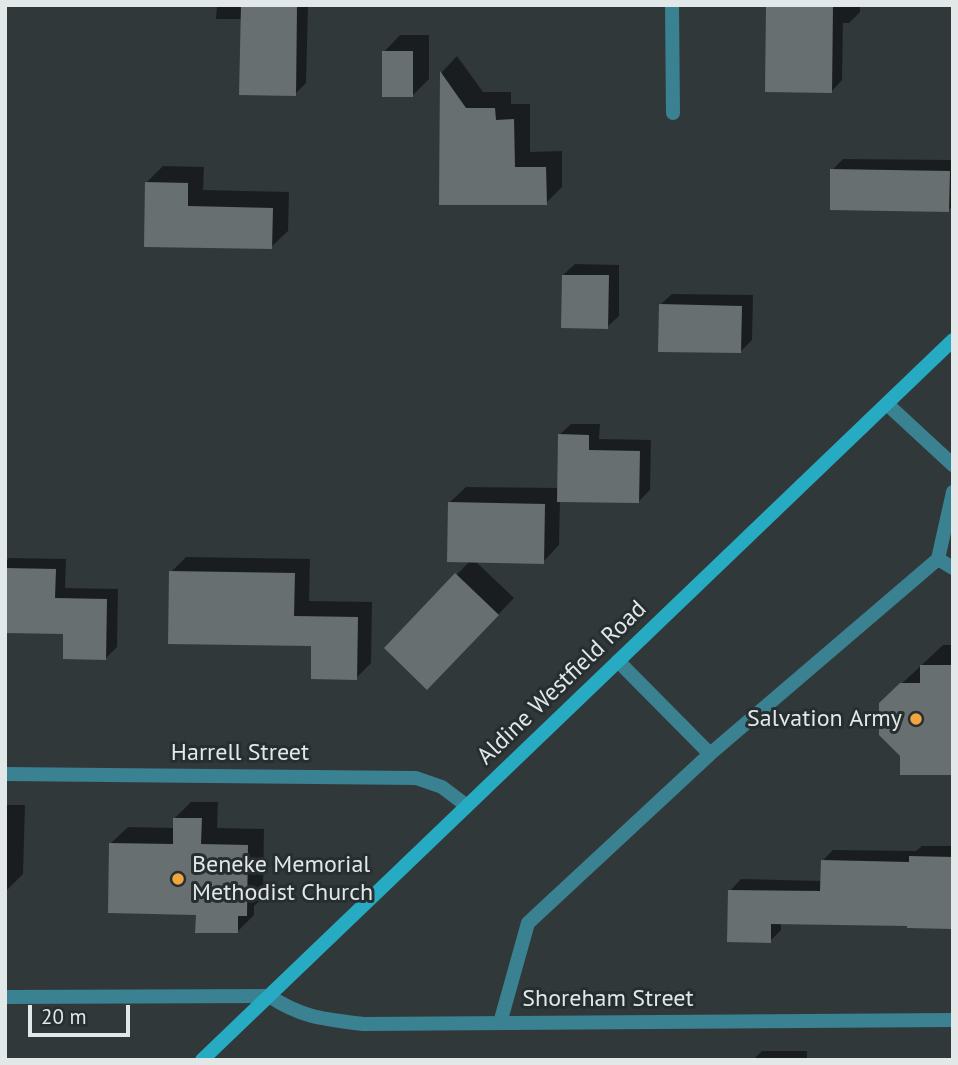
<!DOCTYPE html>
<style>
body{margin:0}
#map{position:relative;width:958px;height:1065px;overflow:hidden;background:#31383a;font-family:"PT Sans",sans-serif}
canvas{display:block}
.frame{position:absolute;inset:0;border:7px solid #e2e7e8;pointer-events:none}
.scale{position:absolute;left:28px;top:1005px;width:102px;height:32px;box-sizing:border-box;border:4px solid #e2e7e8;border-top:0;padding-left:9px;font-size:21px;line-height:24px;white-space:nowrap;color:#e2e7e8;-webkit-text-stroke:5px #272e30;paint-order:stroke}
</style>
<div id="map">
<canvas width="958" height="1065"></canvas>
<div class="frame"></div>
<div class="scale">20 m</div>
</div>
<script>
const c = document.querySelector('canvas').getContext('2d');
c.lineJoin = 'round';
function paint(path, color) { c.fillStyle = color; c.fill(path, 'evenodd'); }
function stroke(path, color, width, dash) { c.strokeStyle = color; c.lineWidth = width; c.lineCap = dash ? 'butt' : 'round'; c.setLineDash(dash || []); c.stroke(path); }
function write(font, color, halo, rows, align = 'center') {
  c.font = font + ' "PT Sans",sans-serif'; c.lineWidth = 6; c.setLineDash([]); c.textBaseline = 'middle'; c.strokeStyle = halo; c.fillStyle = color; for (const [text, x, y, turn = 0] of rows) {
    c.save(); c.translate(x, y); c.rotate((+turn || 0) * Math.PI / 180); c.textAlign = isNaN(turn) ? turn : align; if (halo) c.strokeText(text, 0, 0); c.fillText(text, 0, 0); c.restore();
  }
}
const shadow = new Path2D(`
 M217,5H308L306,83L295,94L242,19H216Z
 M767,5H860V12L849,23H843L842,80L831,92Z
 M400,35H429V79L413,95L384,52Z
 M457,56L483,92H511V104H530V152L562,151V187L546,203H441L442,72Z
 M843,159L953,160V206L948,210L832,170Z
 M163,166L204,167L203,190L289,192L288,231L271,247L145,245L146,183Z
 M575,264L619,265V316L607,327L563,275Z
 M672,294L753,295L752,340L741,351L660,305Z
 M571,424H600L599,439L651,440L650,490L639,501L560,500L559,545L543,562L475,561L514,598L443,672L386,648L471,560L449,503L466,487L559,488V435Z
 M186,557L310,559L309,601L372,602L371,663L356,678L313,645L171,572Z
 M9,558L66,559L65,588L118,589L117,647L106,658L65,633L5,632V562Z
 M943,645H953V773L901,755L880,704Z
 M191,802H218L217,828L264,829L263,898L254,906V915L237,932L197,913L111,843L128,827L175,828V818Z
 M5,805H25L23,874L7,890Z
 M922,846H953V927L781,922V930L770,941L730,891L741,879L822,881V861L833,850L916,851Z
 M762,1051H807V1060H753Z`);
const building = new Path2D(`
 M241,5H297L296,96L239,95Z
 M766,5H833L832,93L765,92Z
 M382,51H413V97H382Z
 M440,71L466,108H495L496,120L514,119L515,167H546L547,205H439Z
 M830,169L950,171L949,212L830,210Z
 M145,182L188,183V206L273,208L272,249L144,247Z
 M562,275H609L608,329L561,328Z
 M659,304L742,306L741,353L658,352Z
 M558,434L589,435V450L640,451L639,503L557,502Z
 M448,502L545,504L544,564L447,562Z
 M5,568L56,569L55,598L107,599L106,660L63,659V634L5,633Z
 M169,571L295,573L294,616L358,617L357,680L311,679V646L168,644Z
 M455,573L499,615L427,690L384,648Z
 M920,665H953V775H900V756L879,735V703L900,683H920Z
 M173,818H202L201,844L248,845L247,916H238V933H195L196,915L108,913L109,843L173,844Z
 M909,856L953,857V929L907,928V926L771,924V943L727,942L728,890L820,891L821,860L909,862Z`);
const lane = new Path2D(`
 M887,404L953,465
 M938,559L953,492
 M618,661L710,754L938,559L953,568
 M5,997L269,996
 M500,1023L528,923L710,754`);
const street = new Path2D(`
 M672,5L673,113
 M5,774L416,778L442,787L467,806
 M269,996C303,1018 323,1019 363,1024L953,1020`);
const secondary = new Path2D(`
 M202,1060L953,340`);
const markers = [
 [916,719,7,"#f1a540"],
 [178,879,7,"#f1a540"]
];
const streetNames = [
 ["Aldine Westfield Road",562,683,-44],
 ["Harrell Street",240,753],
 ["Shoreham Street",608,999]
];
const poiNames = [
 ["Salvation Army",902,719],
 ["Beneke Memorial",192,865,"left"],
 ["Methodist Church",192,893,"left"]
];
paint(shadow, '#0007');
paint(building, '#676f71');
stroke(lane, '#3a8191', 14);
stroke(street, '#3a8191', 14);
stroke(secondary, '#26abc3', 14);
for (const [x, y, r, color] of markers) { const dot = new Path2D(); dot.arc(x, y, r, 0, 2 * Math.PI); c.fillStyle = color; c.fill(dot); stroke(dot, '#272e30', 2.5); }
write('24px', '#e2e7e8', '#272e30', streetNames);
write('24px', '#e2e7e8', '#272e30', poiNames, 'right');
</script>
